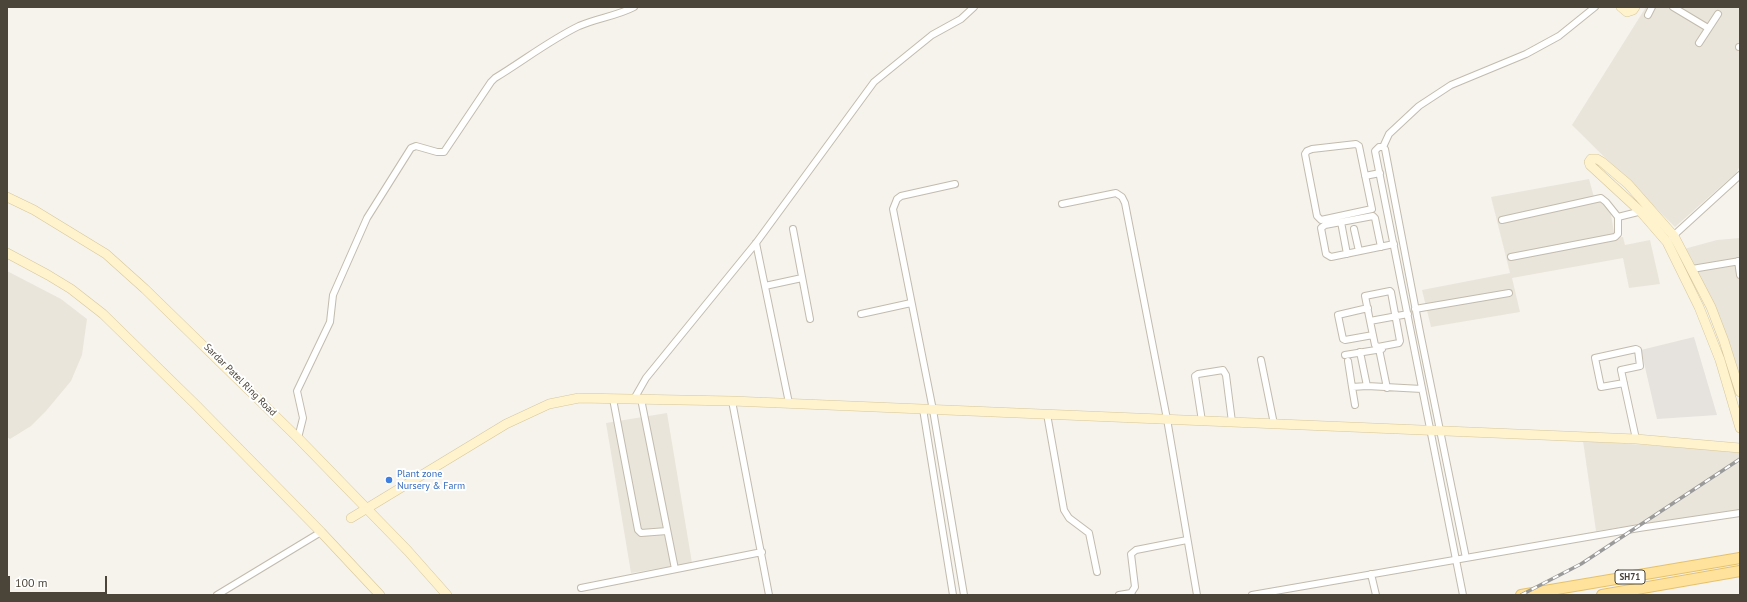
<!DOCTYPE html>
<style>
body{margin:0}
#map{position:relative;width:1747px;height:602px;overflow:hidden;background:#f6f3ec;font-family:"PT Sans",sans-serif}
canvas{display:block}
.frame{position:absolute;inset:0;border:8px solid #4b4439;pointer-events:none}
.scale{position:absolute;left:8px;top:576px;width:99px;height:18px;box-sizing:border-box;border:2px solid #4b4439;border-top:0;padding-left:5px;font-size:12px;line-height:14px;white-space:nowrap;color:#4b4439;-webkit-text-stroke:3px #fff;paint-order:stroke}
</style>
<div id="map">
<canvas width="1747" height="602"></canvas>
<div class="frame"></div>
<div class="scale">100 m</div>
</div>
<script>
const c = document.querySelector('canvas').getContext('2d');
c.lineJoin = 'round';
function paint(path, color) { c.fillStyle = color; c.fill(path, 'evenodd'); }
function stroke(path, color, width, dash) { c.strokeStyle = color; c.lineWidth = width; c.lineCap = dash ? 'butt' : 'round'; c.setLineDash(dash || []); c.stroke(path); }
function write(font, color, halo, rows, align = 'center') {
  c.font = font + ' "PT Sans",sans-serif'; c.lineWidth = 4; c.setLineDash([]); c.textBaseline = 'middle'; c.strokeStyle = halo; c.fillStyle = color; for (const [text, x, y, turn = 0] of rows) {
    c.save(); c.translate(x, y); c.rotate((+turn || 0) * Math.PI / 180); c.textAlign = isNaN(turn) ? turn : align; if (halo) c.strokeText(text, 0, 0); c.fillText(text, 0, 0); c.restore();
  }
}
const residential = new Path2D(`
 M1646,7H1740V166L1736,173L1675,227L1572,125Z
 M1589,179L1595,201H1604L1610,209L1615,238L1623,237L1625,245L1650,240L1660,284L1629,288L1623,258L1512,278L1520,312L1431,327L1422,290L1510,273L1491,197Z
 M1740,238V376H1736L1684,249L1717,240Z
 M7,271L61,299L87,319L82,355L71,381L46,411L31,426L10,439L7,437Z
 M667,413L692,563L631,573L606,423Z
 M1583,441L1740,451V511L1596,531Z`);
const industrial = new Path2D(`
 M1694,337L1717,415L1657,419L1641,350Z`);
const street = new Path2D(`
 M1673,7L1708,28
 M1648,15L1652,7
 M1699,43L1718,14
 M1739,47H1740
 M1356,144L1359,146L1372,209L1321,220L1317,216L1305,154L1307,151L1312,149Z
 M1383,147L1389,134L1419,106L1451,85L1526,54L1559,36L1595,7
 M1365,176L1380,173
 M955,184L901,196L897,199L893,209L933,410L964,595
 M1062,204L1116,193L1122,197L1125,203L1167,419L1197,595
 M1502,220L1601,198L1606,202L1618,217L1642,211
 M1341,222L1347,254
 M793,229L810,319
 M1354,229L1359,251
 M1672,237L1740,175
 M756,243L789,403
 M1381,247L1375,218L1373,216L1325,225L1321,228L1326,254L1331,257L1394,244
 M1511,257L1615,237L1618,234V217
 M1738,261L1740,275
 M1692,269L1740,261
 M765,286L802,278
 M1368,308L1338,315L1343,339L1345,340L1373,335
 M1415,309L1509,293
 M861,314L911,303
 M1370,321L1365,296L1390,291L1391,292L1400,341L1399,343L1378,347L1375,345L1370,321L1408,314
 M1379,349L1387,388
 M1360,352L1367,386L1422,389
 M1345,355L1382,349
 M1261,360L1274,424
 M1348,361L1352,387
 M1624,383L1601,387L1595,358L1636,349L1638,350L1640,366L1621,370C1626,393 1631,416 1636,439
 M613,399L638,530L641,533L667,531
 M634,399L646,378L756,243L874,82L932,35L961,19L974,7
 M641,399L675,569
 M732,401L769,595
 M1355,405L1352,387L1367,386
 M923,409L953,595
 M1047,414L1064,510L1069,518L1089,533L1097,572
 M1202,421L1195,376L1198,374L1223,370L1226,375L1232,422
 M298,438L303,418L297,391L330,322L333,295L367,218L411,148L416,146L437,152H444L491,82L495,78C523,61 550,40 579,26C597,18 617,16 634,7
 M1371,574L1376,595
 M581,588L762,552
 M217,595L321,532
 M1119,595L1131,593
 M1132,595L1131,593L1135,587L1131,554L1136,550L1187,540
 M1252,595L1639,528L1740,513
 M1463,595L1375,151L1379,147H1383L1385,149L1420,332L1466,558`);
const secondary = new Path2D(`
 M1621,7L1627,12L1633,10L1635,7
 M7,197L34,210L106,254L145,289L298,438L408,551L447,595
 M7,253L48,275L71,289L103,314L196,405L321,532L380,595
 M1740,392L1724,341L1711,307L1674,236L1628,184L1602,162L1597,159H1591L1589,162L1590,165L1641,212L1667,242L1699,307L1720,360L1740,428
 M351,518L506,424L549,404L579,398L732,401L1636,439L1740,448`);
const primary = new Path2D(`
 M1521,595L1740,558
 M1602,595L1740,571`);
const rail = new Path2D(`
 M1521,595L1581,564L1740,459`);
const markers = [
 [389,480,4,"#3f7fe0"]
];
const shields = [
 [1630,577,30]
];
const shieldNames = [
 ["SH71",1630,577]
];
const streetNames = [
 ["Sardar Patel Ring Road",240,380,45]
];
const shopNames = [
 ["Plant zone",397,474],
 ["Nursery & Farm",397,486]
];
paint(residential, '#eae5da');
paint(industrial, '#e6e2dd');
stroke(street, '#c2bbae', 8);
stroke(secondary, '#d6c79b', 10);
stroke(primary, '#e6c16a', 12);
stroke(street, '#fff', 6);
stroke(secondary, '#fff3cd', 9);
stroke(primary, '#ffe39c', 10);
stroke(rail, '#9a9a9a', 3.5);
stroke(rail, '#fff', 2, [6]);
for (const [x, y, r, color] of markers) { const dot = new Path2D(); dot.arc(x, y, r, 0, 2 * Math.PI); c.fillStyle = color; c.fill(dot); stroke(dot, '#fff', 1.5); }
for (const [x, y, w] of shields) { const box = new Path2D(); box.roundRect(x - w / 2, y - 7, w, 14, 3); c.fillStyle = '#fff'; c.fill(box); stroke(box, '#4b4439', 1); }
write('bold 9px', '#4b4439', null, shieldNames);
write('10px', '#4b4439', '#fff', streetNames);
write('10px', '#366cbe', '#fff', shopNames, 'left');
</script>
